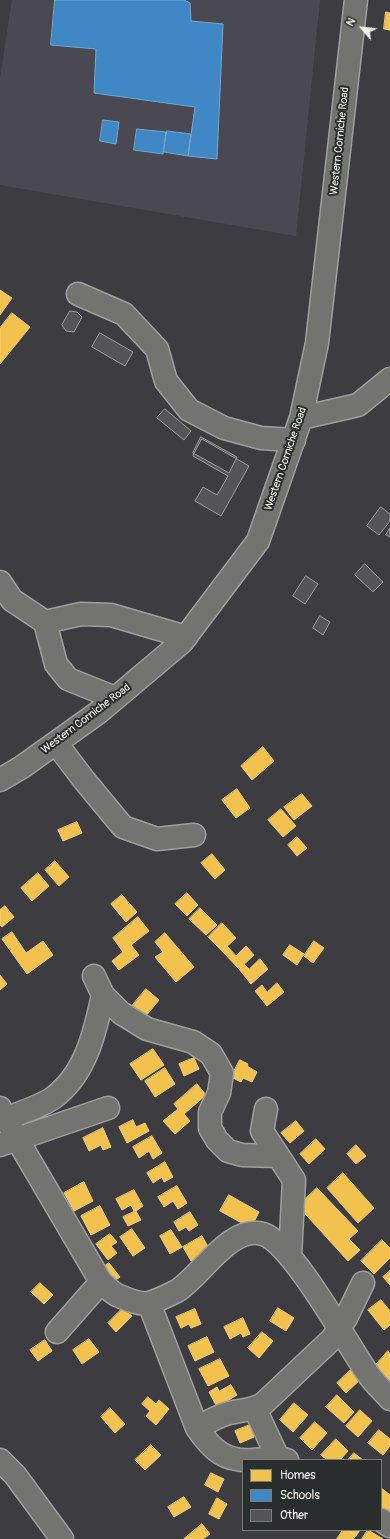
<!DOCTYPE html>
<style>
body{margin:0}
#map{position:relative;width:390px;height:1539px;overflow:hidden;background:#3d3d41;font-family:Pangolin,sans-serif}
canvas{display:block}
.legend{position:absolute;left:242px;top:1459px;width:140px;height:72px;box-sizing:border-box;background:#2a2d2e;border:1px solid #7b7b78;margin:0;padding:5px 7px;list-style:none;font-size:12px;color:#f4f1e8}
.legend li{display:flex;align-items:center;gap:8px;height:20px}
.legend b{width:20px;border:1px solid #7b7b78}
.north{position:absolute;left:342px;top:8px;width:40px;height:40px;-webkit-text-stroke:3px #2a2d2e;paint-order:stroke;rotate:298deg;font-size:11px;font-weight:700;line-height:16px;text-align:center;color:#f4f1e8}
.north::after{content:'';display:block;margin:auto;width:14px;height:18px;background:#f4f1e8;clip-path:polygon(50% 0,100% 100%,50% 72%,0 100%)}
</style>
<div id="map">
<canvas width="390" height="1539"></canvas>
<ul class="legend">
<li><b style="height:11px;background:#f2c14e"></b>Homes</li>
<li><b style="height:11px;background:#3f88c5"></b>Schools</li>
<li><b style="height:11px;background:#555458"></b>Other</li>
</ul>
<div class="north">N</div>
</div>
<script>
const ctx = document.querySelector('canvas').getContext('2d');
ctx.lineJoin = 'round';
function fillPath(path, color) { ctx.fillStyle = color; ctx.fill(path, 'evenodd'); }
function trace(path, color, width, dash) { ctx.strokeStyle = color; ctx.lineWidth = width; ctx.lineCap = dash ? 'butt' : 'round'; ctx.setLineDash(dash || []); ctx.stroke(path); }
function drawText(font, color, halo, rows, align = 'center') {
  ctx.font = font + ' Pangolin,sans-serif'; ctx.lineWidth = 4; ctx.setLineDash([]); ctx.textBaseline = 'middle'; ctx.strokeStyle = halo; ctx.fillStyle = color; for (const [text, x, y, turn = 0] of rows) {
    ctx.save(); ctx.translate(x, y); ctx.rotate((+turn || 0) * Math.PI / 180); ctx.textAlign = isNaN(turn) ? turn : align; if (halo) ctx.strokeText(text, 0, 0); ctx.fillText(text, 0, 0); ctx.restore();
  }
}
fillPath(new Path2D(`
 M 12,0 L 320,0 L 296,236 L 0,185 L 0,78 Z`), '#4a4951');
const homes = new Path2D(`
 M 386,12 L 390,13 L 390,30 L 384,29 Z
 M 0,290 L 12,298 L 0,315 Z
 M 12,313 L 30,327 L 0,364 L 0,328 Z
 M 263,747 L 274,761 L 252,780 L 241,766 Z
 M 237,789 L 250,808 L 236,818 L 222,800 Z
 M 302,794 L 312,806 L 294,820 L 284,807 Z
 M 281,809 L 296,826 L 283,837 L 268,820 Z
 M 77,822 L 82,833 L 63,841 L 58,830 Z
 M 297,837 L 307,848 L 297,856 L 288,845 Z
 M 212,854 L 225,870 L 215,879 L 201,863 Z
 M 55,861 L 69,877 L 59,886 L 45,870 Z
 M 38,873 L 49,886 L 32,901 L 21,888 Z
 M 187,893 L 198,905 L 187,916 L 175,904 Z
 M 122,895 L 137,912 L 126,922 L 111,904 Z
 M 5,906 L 14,917 L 2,927 L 0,925 L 0,910 Z
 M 200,908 L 217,925 L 206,935 L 189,919 Z
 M 138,917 L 149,931 L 131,945 L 139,955 L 119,970 L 112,961 L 123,952 L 113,938 Z
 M 222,923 L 236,938 L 222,951 L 208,937 Z
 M 12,932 L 26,953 L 43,941 L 53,955 L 27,974 L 2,939 Z
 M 165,933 L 194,967 L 176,982 L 155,957 L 163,952 L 155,942 Z
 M 314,941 L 324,948 L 313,963 L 304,956 Z
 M 290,945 L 304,954 L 297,965 L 283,955 Z
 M 227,946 L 236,956 L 246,946 L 254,955 L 239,969 L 222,951 Z
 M 260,959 L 268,969 L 251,984 L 239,969 L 244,964 L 249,969 Z
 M 0,975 L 7,984 L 0,990 Z
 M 277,983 L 284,992 L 267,1006 L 255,991 L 262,985 L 267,992 Z
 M 146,989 L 159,1000 L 145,1017 L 132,1006 Z
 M 153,1049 L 164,1065 L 141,1080 L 130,1064 Z
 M 194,1058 L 199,1069 L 184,1076 L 179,1064 Z
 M 240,1060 L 248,1064 L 247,1066 L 257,1072 L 252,1082 L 243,1078 L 241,1082 L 231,1077 Z
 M 165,1068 L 175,1084 L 155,1097 L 145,1081 Z
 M 197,1084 L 206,1095 L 184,1114 L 190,1121 L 175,1134 L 163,1121 L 178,1109 L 174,1104 Z
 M 133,1120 L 136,1127 L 145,1123 L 149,1131 L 127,1143 L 119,1127 Z
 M 296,1121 L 304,1131 L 290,1143 L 281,1133 Z
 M 103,1128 L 111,1147 L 103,1150 L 101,1145 L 89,1151 L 83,1138 Z
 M 152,1136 L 162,1153 L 153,1159 L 149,1151 L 139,1158 L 133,1147 Z
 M 316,1139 L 325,1149 L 309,1164 L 300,1154 Z
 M 356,1145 L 366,1156 L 356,1164 L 347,1154 Z
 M 165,1162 L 173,1177 L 164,1182 L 162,1177 L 153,1183 L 147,1173 Z
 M 343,1173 L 374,1208 L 358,1223 L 327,1188 Z
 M 84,1182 L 93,1201 L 74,1211 L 64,1193 Z
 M 177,1186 L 187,1203 L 178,1209 L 173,1201 L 164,1207 L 158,1197 Z
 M 317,1188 L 358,1231 L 349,1239 L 360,1250 L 348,1261 L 298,1206 Z
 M 134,1190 L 143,1206 L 136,1211 L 134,1211 L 131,1205 L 122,1210 L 116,1199 Z
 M 229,1195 L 259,1212 L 251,1228 L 220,1211 Z
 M 100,1206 L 110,1225 L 91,1235 L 81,1216 Z
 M 136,1211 L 141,1220 L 128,1226 L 123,1217 Z
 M 190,1212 L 198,1225 L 189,1231 L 186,1227 L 179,1231 L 174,1222 Z
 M 132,1229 L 145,1248 L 133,1256 L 120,1237 Z
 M 171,1230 L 182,1247 L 170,1254 L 160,1236 Z
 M 110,1234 L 117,1242 L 111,1246 L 117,1253 L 108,1260 L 96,1244 Z
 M 202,1236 L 210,1250 L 191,1261 L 183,1247 Z
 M 382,1240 L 390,1248 L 390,1258 L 374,1274 L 361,1261 Z
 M 109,1263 L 120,1277 L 111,1283 L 101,1269 Z
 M 390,1271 L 390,1285 L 383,1277 Z
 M 40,1283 L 53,1295 L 44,1304 L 31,1292 Z
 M 381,1300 L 390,1311 L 390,1325 L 384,1330 L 368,1310 Z
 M 123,1308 L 132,1316 L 116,1332 L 108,1323 Z
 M 278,1308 L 294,1318 L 286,1331 L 270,1321 Z
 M 195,1309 L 201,1324 L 191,1328 L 189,1324 L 181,1328 L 176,1317 Z
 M 243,1318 L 250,1334 L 243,1337 L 241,1333 L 230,1339 L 224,1327 Z
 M 262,1332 L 273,1341 L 259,1358 L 248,1348 Z
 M 207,1337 L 214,1352 L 195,1361 L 188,1346 Z
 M 89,1339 L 99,1352 L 82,1364 L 73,1350 Z
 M 45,1340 L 52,1351 L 38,1361 L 30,1350 Z
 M 388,1351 L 390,1354 L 390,1379 L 389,1381 L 374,1367 Z
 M 220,1359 L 229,1376 L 208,1386 L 199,1369 Z
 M 354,1367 L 363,1377 L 346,1393 L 337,1383 Z
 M 231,1385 L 237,1395 L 217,1407 L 209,1392 L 217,1387 L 219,1391 Z
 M 337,1395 L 354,1412 L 344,1423 L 326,1407 Z
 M 148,1397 L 156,1404 L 159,1400 L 169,1409 L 156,1425 L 146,1416 L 150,1411 L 142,1404 Z
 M 294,1403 L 308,1415 L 293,1432 L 280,1420 Z
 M 110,1408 L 125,1424 L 115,1433 L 101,1417 Z
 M 360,1410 L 372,1421 L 358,1437 L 346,1426 Z
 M 315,1422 L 327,1433 L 312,1450 L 300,1438 Z
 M 250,1425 L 254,1437 L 240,1443 L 235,1431 Z
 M 379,1430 L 390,1439 L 390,1446 L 383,1455 L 368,1443 Z
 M 336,1439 L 348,1451 L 340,1460 L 327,1460 L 321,1455 Z
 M 151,1445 L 161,1455 L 145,1470 L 135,1460 Z
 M 354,1453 L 363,1460 L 348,1460 Z
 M 211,1473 L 224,1479 L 218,1492 L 205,1485 Z
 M 381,1488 L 390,1495 L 390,1514 L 381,1507 Z
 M 184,1497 L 191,1507 L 174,1517 L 168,1507 Z
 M 217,1498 L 227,1504 L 219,1519 L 209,1514 Z
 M 202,1524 L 210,1534 L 203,1539 L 184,1539 Z
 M 343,1530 L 348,1530 L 356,1536 L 353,1539 L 337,1539 Z
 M 348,1530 L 360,1530 L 356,1536 Z
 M 368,1530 L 383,1539 L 362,1539 Z`);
fillPath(homes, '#f2c14e');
trace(homes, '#f3cf7c', 1);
const schools = new Path2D(`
 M 55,0 L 184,0 L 190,3 L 191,21 L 223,24 L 217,159 L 188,156 L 195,107 L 94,93 L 96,49 L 51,45 Z
 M 103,120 L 119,122 L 116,144 L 100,141 Z
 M 137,129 L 166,132 L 163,154 L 134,150 Z
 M 167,131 L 191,134 L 188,156 L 164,152 Z`);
fillPath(schools, '#3f88c5');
trace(schools, '#75a8d0', 1);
const building = new Path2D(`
 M 70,311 L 77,312 L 82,317 L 74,332 L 66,331 L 62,325 Z
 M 100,333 L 133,352 L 125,366 L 92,347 Z
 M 165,409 L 191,431 L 184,440 L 157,418 Z
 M 201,437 L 237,457 L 229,473 L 193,453 Z
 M 202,439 L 249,466 L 221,516 L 195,501 L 203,487 L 217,495 L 228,476 L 193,456 Z
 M 381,507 L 390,514 L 390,521 L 379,535 L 367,526 Z
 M 390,528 L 390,537 L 386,535 Z
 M 365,564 L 383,582 L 373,592 L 355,575 Z
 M 306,576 L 318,584 L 305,604 L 293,596 Z
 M 320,616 L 330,622 L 323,635 L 313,628 Z`);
fillPath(building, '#555458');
trace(building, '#9f9f9f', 1);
const minor = new Path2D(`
 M 78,294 L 124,314 L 157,349 L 166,381 L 189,410 L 224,428 L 261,438 L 294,440
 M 301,418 L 358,405 L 390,379
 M 0,582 L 12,600 L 45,622 L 56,664 L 68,679 L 115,698
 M 45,622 L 81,614 L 111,615 L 186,637
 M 56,743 L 84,780 L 123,827 L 157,839 L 194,835
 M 0,780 L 22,767 L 99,712 L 182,642 L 258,541 L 301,418 L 317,343 L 356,0
 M 94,976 L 103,995 L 121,1013 L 147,1029 L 193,1042 L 211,1054 L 222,1073 L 219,1093 L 210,1112 L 210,1128 L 217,1140 L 228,1151 L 242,1155 L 278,1156
 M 0,1108 L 17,1139 L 101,1282 C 106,1286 111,1292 117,1295 C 126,1299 139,1305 149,1303 C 156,1301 171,1294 177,1291 C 201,1276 231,1224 263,1234 C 292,1243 347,1343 366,1371 C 372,1381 382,1390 390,1399
 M 266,1109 L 262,1131 L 294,1180 L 290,1256
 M 6,1119 C 19,1113 42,1106 53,1098 C 86,1074 95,1032 103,995
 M 0,1145 L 108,1108
 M 149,1303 L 197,1428 C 212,1450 225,1462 253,1460 C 265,1459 276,1457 287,1460
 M 57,1332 L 101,1282
 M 255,1409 L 278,1458
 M 197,1428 C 206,1423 216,1417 226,1414 C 239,1410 251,1411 263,1404 L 332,1339 L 346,1318 L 363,1283
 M 0,1460 L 15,1475 L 62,1539
 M 381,1520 L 390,1526`);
trace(minor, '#9f9f9f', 25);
trace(minor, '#737370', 22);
drawText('11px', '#f4f1e8', '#2a2d2e', [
 ["Western Corniche Road",340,141,-84],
 ["Western Corniche Road",286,459,-71],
 ["Western Corniche Road",86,719,-37]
]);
</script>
